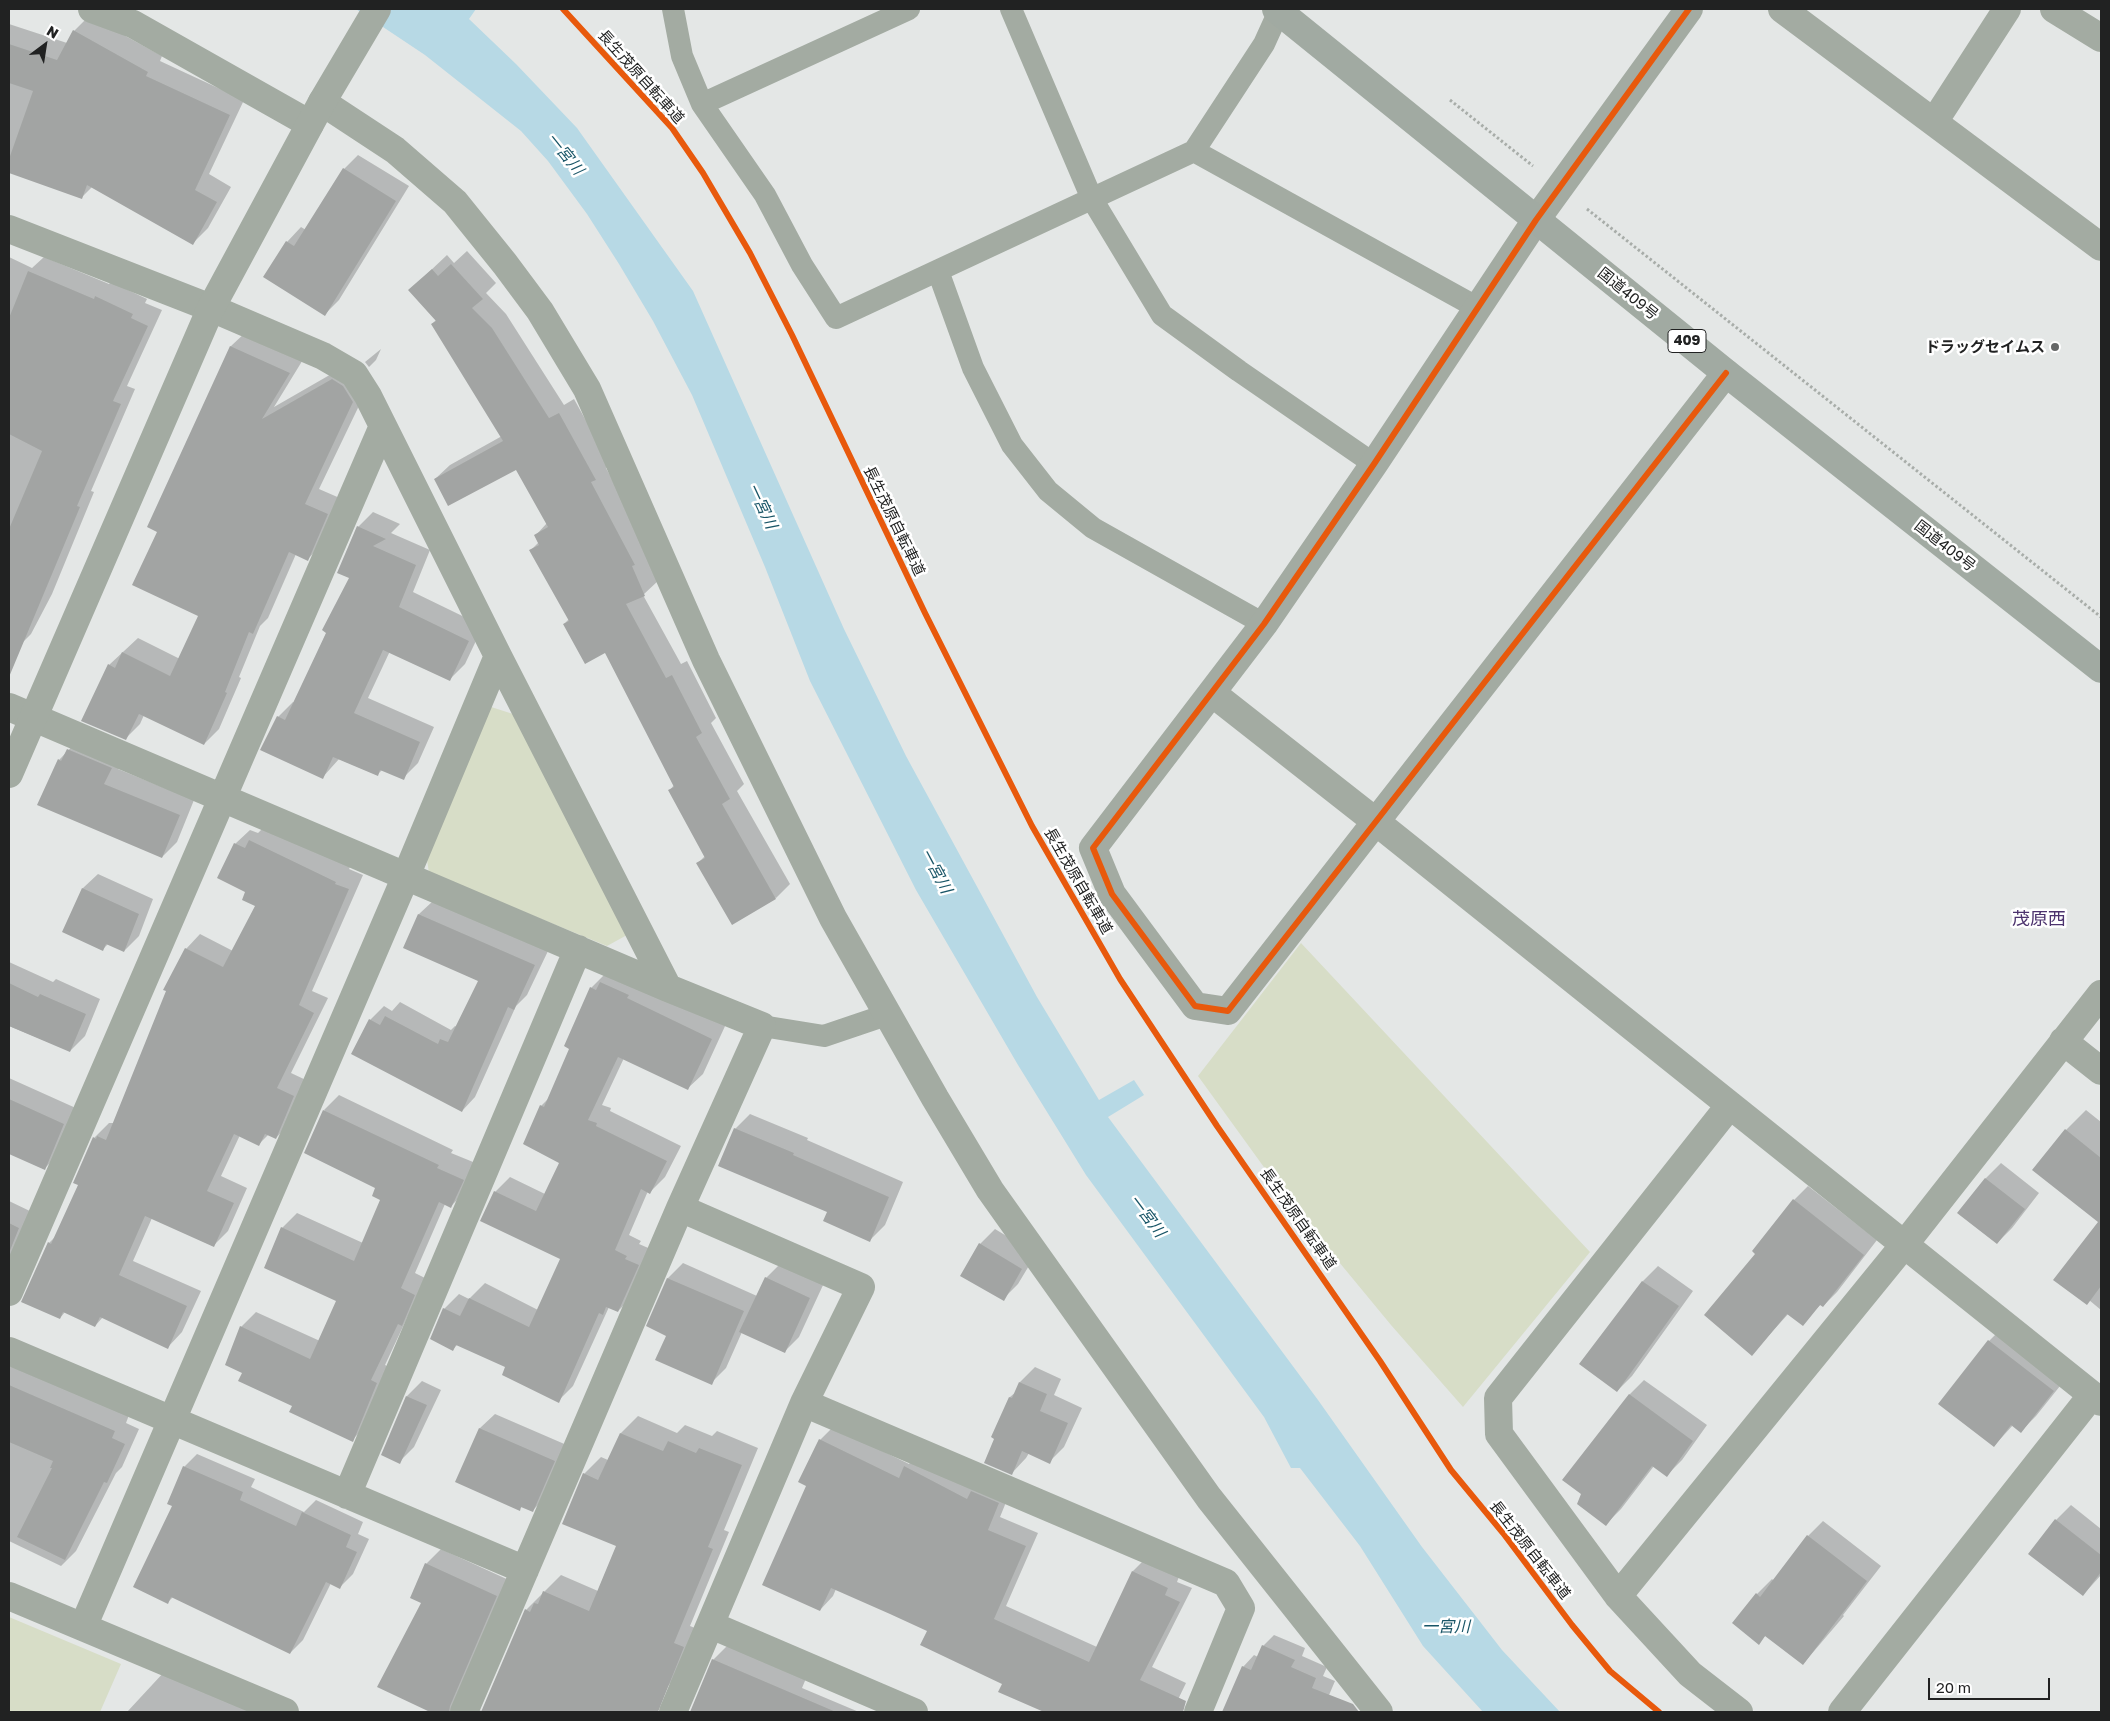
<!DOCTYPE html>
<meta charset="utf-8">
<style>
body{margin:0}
#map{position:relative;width:2110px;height:1721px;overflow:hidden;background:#e4e7e6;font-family:"Golos Text",sans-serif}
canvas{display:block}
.frame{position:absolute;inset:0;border:10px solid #212222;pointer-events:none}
.north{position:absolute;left:20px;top:20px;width:50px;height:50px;-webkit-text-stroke:4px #fff;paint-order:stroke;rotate:31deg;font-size:14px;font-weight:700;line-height:20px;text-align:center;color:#212222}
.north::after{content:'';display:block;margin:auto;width:18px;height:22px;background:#212222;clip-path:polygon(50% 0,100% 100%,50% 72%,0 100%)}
.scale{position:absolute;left:1928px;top:1678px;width:122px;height:22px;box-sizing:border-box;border:2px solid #212222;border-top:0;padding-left:6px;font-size:15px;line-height:18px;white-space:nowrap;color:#212222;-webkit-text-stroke:4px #fff;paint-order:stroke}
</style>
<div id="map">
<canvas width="2110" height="1721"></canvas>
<div class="frame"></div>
<div class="north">N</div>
<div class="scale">20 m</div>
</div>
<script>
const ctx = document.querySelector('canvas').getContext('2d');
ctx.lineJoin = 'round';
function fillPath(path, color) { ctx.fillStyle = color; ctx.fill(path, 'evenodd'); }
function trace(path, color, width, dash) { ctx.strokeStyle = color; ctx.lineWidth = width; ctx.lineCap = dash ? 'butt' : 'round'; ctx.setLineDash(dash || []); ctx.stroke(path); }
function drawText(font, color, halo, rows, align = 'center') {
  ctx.font = font + ' "Golos Text","Noto Sans JP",sans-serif'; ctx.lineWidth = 5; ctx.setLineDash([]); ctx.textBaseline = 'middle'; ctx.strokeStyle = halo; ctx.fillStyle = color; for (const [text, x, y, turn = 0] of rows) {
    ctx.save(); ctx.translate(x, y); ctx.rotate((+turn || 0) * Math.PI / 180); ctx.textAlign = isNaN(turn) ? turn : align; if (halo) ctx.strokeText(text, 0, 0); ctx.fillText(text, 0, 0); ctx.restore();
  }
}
fillPath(new Path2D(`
 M 488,706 L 513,714 L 627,935 L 607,946 L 429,873 L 426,853 Z
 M 1301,943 L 1590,1252 L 1463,1407 L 1391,1325 L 1287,1199 L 1198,1076 Z
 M 9,1617 L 121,1664 L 100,1712 L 9,1712 Z`), '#d7ddc7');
fillPath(new Path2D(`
 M 356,9 L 476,9 L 469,19 L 516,64 L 577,128 L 693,291 L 844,629 L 906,756 L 1037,997 L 1099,1100 L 1134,1080 L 1144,1095 L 1108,1117 L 1318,1400 L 1422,1547 L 1502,1650 L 1560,1712 L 1483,1712 L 1423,1646 L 1360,1546 L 1300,1468 L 1291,1468 L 1264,1417 L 1086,1175 L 1018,1065 L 916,890 L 810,681 L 765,567 L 692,395 L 653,321 L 619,264 L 587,214 L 548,161 L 521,131 L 425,55 Z`), '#b7d9e5');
fillPath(new Path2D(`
 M 89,16 L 162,56 L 160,61 L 244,100 L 209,174 L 231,187 L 208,228 L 193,243 L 92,187 L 81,198 L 9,172 L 9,24 L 67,43 L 74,31 Z
 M 358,155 L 409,186 L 339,300 L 325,314 L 287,242 L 301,227 L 306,230 L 344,169 Z
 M 467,251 L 496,283 L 486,293 L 506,314 L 564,405 L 574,399 L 610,464 L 606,468 L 649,549 L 659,580 L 643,595 L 681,664 L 687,661 L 716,718 L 711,723 L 744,784 L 737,791 L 790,884 L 776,898 L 698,863 L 706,855 L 670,790 L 674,785 L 606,651 L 564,624 L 569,619 L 531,550 L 539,542 L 536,535 L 547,523 L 516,469 L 435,479 L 450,465 L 502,436 L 432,324 L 436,320 L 410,290 L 447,255 L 454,263 Z
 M 9,257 L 32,268 L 44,257 L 109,284 L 111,282 L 147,299 L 145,303 L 162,310 L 127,386 L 135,389 L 91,491 L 94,492 L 52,594 L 31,634 L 16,649 L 9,645 Z
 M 246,332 L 304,358 L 274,407 L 347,365 L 368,387 L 319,489 L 342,499 L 322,544 L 308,559 L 296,554 L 268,618 L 260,626 L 239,677 L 241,678 L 219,729 L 204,744 L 144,715 L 140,724 L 126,738 L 109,665 L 138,638 L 180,659 L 200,615 L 158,532 L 149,527 L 231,346 Z
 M 381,349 L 376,360 L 369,367 L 365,362 Z
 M 373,512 L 400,524 L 391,533 L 430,550 L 413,592 L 483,626 L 465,664 L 450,679 L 390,651 L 368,698 L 434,727 L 418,763 L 403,778 L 383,769 L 377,775 L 339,759 L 322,778 L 278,717 L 293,702 L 295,703 L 351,578 L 358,527 Z
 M 83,735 L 126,753 L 118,769 L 194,800 L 177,842 L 162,857 L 59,760 Z
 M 265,826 L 350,867 L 349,869 L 363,875 L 312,991 L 328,998 L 291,1073 L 308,1081 L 290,1123 L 276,1138 L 269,1134 L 259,1144 L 240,1135 L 221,1176 L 247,1188 L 228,1231 L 213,1246 L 152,1218 L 133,1261 L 201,1291 L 182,1332 L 168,1347 L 103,1317 L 95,1326 L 65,1312 L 60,1318 L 49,1243 L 57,1235 L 79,1184 L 94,1138 L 109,1123 L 115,1123 L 186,949 L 200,934 L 233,951 L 256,905 L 247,891 L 235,844 L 250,830 L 258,833 Z
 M 98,874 L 153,899 L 139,936 L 124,951 L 108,944 L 102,950 L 64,931 L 83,888 Z
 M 433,901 L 548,951 L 527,995 L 516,1006 L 475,1097 L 462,1111 L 370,1020 L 384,1006 L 392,1011 L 400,1002 L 451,1030 L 455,1026 L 457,1027 L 479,981 L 405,947 L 419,914 Z
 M 9,962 L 53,982 L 56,979 L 100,999 L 85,1036 L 70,1051 L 9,1026 Z
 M 606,973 L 726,1024 L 703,1074 L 688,1088 L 624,1058 L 602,1105 L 611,1108 L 610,1111 L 681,1146 L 665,1177 L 650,1192 L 648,1191 L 629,1235 L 641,1241 L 639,1244 L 653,1250 L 633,1296 L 618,1311 L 609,1307 L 573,1386 L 558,1401 L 507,1367 L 458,1344 L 453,1349 L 444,1309 L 459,1294 L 469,1299 L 485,1283 L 538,1310 L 562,1258 L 495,1192 L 510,1177 L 545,1194 L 561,1162 L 541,1106 L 549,1098 L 571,1048 L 565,1046 L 591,988 Z
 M 9,1078 L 78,1109 L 59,1154 L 44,1169 L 9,1153 Z
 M 339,1095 L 453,1150 L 451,1153 L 478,1164 L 466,1191 L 451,1206 L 445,1204 L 415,1273 L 429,1280 L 407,1318 L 385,1365 L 391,1368 L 367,1425 L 352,1440 L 294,1405 L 244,1372 L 241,1327 L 256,1312 L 320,1341 L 337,1301 L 282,1228 L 297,1213 L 363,1243 L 382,1199 L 377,1187 L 324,1110 Z
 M 2086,1110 L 2101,1122 L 2101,1310 L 2089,1300 L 2100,1222 L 2033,1170 L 2066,1130 Z
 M 750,1114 L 808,1138 L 807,1140 L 903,1182 L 885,1225 L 870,1240 L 735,1129 Z
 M 2001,1163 L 2039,1193 L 2012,1228 L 1997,1243 L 1959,1213 L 1986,1178 Z
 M 1808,1186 L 1877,1240 L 1837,1292 L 1823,1306 L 1821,1304 L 1802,1324 L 1789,1313 L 1752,1354 L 1757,1253 L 1754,1251 L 1794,1200 Z
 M 9,1201 L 34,1213 L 9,1267 Z
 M 995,1229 L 1036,1254 L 1018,1284 L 1003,1299 L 980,1244 Z
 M 683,1263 L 757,1296 L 766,1278 L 781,1263 L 824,1283 L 799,1337 L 784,1352 L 742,1332 L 726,1368 L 711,1383 L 668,1335 L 648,1326 L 668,1278 Z
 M 1658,1266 L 1693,1291 L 1632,1376 L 1617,1391 L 1615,1321 L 1643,1281 Z
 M 2004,1326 L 2068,1376 L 2036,1416 L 2021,1431 L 2013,1425 L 1994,1446 L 1940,1404 L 1989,1341 Z
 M 13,1366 L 129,1415 L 126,1423 L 139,1429 L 122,1467 L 116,1473 L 76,1551 L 61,1566 L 9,1541 L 9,1367 Z
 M 1035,1367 L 1061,1379 L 1054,1395 L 1082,1408 L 1064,1447 L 1049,1462 L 1029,1453 L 1026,1458 L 1012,1473 L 1010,1397 L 1017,1391 L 1020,1382 Z
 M 1644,1380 L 1707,1425 L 1682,1460 L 1667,1475 L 1654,1466 L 1621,1509 L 1606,1524 L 1629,1395 Z
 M 422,1381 L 441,1390 L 414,1447 L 399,1462 L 407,1396 Z
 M 495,1414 L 569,1446 L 548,1495 L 533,1510 L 523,1506 L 519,1509 L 457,1481 L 480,1428 Z
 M 638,1416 L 677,1433 L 685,1425 L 712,1436 L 717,1431 L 758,1448 L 724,1530 L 729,1532 L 690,1626 L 700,1630 L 682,1672 L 665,1689 L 654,1684 L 640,1712 L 476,1712 L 478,1710 L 483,1711 L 526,1610 L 561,1575 L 598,1591 L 617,1545 L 584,1474 L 601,1457 L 608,1460 L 621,1433 Z
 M 833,1427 L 909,1464 L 918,1454 L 1011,1490 L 1000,1517 L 1038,1533 L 1006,1606 L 1097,1647 L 1133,1571 L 1146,1558 L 1180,1574 L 1177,1582 L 1192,1588 L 1152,1667 L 1186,1683 L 1172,1712 L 1047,1712 L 1000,1691 L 1004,1683 L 929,1630 L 836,1589 L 833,1596 L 820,1610 L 808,1485 L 820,1440 Z
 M 197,1454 L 255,1479 L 251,1487 L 304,1512 L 316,1500 L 363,1522 L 358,1534 L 369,1539 L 353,1574 L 340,1587 L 331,1583 L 303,1640 L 290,1653 L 174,1596 L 167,1603 L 174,1505 L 184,1467 Z
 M 2071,1505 L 2101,1529 L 2101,1575 L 2083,1595 L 2056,1520 Z
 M 1823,1521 L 1881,1566 L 1843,1615 L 1844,1616 L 1803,1664 L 1766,1635 L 1759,1643 L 1757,1594 L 1772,1579 L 1774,1581 L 1808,1536 Z
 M 441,1549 L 511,1581 L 467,1712 L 433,1712 L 378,1686 L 423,1603 L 426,1564 Z
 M 1274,1635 L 1305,1648 L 1302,1656 L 1327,1667 L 1323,1676 L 1335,1681 L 1324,1707 L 1336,1712 L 1235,1712 L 1225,1708 L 1243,1667 L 1254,1655 L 1258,1657 L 1263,1646 Z
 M 730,1643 L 807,1676 L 802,1688 L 859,1712 L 702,1712 L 713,1660 Z
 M 165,1671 L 252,1712 L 127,1712 Z`), '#0003');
fillPath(new Path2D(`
 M 73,30 L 148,72 L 146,76 L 230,115 L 195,190 L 217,202 L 193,245 L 87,185 L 82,199 L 9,173 L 9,159 L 33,91 L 9,83 L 9,44 L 57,60 Z
 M 343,168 L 396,201 L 325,316 L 263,277 L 286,241 L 294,246 Z
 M 451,264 L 483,299 L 472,308 L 492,328 L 549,418 L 559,413 L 596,480 L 591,482 L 635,565 L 632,566 L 645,596 L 626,604 L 666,678 L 672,675 L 702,733 L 696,737 L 730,799 L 722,804 L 776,899 L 732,925 L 696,863 L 705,858 L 668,790 L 674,787 L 605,653 L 585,664 L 563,624 L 569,621 L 529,550 L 539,545 L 534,535 L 548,527 L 516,470 L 448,506 L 434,479 L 503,441 L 431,324 L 436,321 L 408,290 L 432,269 L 438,276 Z
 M 28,271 L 94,299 L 95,296 L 133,314 L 131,318 L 148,326 L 113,401 L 121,404 L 77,506 L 80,507 L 9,677 L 9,529 L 42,451 L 9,434 L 9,318 Z
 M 230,346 L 290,373 L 262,419 L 332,379 L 343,386 L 353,402 L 305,504 L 328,514 L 308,561 L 289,552 L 253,634 L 249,632 L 225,692 L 227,693 L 204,745 L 139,714 L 126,740 L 81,721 L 108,664 L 115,668 L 122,652 L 170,676 L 198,616 L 132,585 L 157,532 L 147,527 Z
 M 357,526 L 386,539 L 373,546 L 416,565 L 399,607 L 469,641 L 450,681 L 383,650 L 354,713 L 420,742 L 404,780 L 380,770 L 378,776 L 333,757 L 323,779 L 260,750 L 277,716 L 285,720 L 326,633 L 322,630 L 349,578 L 337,573 Z
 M 67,749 L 112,768 L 104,784 L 180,815 L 162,858 L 37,805 L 58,759 L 61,761 Z
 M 249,840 L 336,882 L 335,884 L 349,889 L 299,1005 L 314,1013 L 277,1088 L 294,1096 L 276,1139 L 265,1134 L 259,1146 L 234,1134 L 207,1191 L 234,1203 L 214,1247 L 145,1216 L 119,1275 L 187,1306 L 168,1349 L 100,1317 L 95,1327 L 63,1312 L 60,1319 L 21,1302 L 48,1242 L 51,1244 L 78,1185 L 73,1183 L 93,1137 L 96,1139 L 97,1136 L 106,1140 L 166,991 L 163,990 L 185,948 L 223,967 L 255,906 L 242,900 L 245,892 L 217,878 L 234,843 L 245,848 Z
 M 82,888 L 139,914 L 124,952 L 106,944 L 103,951 L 62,932 Z
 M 418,914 L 535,965 L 514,1010 L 508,1007 L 462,1112 L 351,1054 L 369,1019 L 380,1025 L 385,1016 L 438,1044 L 440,1039 L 448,1042 L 478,981 L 403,948 Z
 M 600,982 L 629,995 L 627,998 L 712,1039 L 688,1090 L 618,1057 L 588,1120 L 597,1123 L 596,1126 L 667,1161 L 650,1194 L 641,1189 L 615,1250 L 627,1256 L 625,1259 L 639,1265 L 618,1312 L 606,1307 L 603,1315 L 599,1313 L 559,1403 L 502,1375 L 505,1367 L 456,1345 L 453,1351 L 430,1339 L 443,1308 L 460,1316 L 469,1298 L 529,1327 L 560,1259 L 480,1221 L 494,1191 L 536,1211 L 559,1163 L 523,1144 L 540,1105 L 544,1107 L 569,1049 L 564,1046 L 590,987 L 596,990 Z
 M 9,983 L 38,997 L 40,994 L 86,1014 L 70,1052 L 9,1026 Z
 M 9,1099 L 64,1124 L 45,1170 L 9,1154 Z
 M 323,1110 L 439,1165 L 437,1168 L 464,1180 L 451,1208 L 439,1202 L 401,1288 L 415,1295 L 402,1326 L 398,1324 L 371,1380 L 377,1383 L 353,1442 L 289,1412 L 292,1406 L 238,1381 L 242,1373 L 225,1365 L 240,1326 L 310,1359 L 336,1301 L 264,1268 L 281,1227 L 354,1261 L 380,1200 L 372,1196 L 375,1188 L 304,1153 Z
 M 734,1128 L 794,1153 L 793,1155 L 889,1197 L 870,1242 L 823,1221 L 827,1212 L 718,1166 Z
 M 2065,1129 L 2101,1158 L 2101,1286 L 2087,1305 L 2053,1280 L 2098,1222 L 2032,1170 Z
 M 1985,1178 L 2025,1209 L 1997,1244 L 1957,1213 Z
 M 1793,1199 L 1864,1255 L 1823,1307 L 1820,1305 L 1803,1326 L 1787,1314 L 1752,1356 L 1704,1315 L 1755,1254 L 1752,1251 Z
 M 9,1223 L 19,1228 L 9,1253 Z
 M 979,1243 L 1022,1269 L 1004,1301 L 960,1276 Z
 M 765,1277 L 810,1298 L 785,1353 L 739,1332 Z
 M 667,1278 L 744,1311 L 712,1385 L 655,1360 L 666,1336 L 646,1326 Z
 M 1642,1281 L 1679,1306 L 1617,1392 L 1579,1364 Z
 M 1988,1340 L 2054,1391 L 2021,1433 L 2011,1425 L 1994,1447 L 1938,1404 Z
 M 1019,1382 L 1047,1394 L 1040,1411 L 1068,1423 L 1050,1464 L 1022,1451 L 1012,1475 L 984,1463 L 994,1439 L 991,1437 L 1009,1397 L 1012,1398 Z
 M 9,1385 L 115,1431 L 112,1438 L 125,1444 L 107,1483 L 104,1482 L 65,1560 L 17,1537 L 52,1468 L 50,1468 L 53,1461 L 9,1442 Z
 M 1629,1394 L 1693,1441 L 1667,1477 L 1652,1466 L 1606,1526 L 1577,1504 L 1581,1494 L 1562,1480 Z
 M 406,1396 L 427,1405 L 400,1464 L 381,1455 Z
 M 479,1428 L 555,1461 L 533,1512 L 521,1507 L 520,1511 L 455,1482 Z
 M 620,1433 L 663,1451 L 668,1441 L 696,1453 L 699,1448 L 742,1465 L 708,1547 L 713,1549 L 674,1643 L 684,1647 L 658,1712 L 481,1712 L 525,1609 L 530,1612 L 534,1603 L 538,1604 L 543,1591 L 589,1611 L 616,1546 L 562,1524 L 583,1473 L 598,1480 Z
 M 819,1439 L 899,1478 L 904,1466 L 967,1499 L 971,1491 L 999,1503 L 988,1530 L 1026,1546 L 994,1619 L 1089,1662 L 1132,1571 L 1168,1588 L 1165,1595 L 1180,1602 L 1140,1680 L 1186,1701 L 1183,1712 L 1044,1712 L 998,1692 L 1002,1684 L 920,1645 L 927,1631 L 890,1614 L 831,1588 L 820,1611 L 762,1585 L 806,1486 L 798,1482 Z
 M 183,1466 L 243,1492 L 240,1500 L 296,1526 L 302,1512 L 351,1535 L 346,1547 L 357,1552 L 340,1589 L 326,1582 L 290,1654 L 171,1597 L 168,1604 L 133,1587 L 172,1506 L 167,1504 Z
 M 2055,1519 L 2101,1555 L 2101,1572 L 2083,1596 L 2028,1554 Z
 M 1807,1535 L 1867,1581 L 1803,1665 L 1765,1636 L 1759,1645 L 1732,1623 L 1756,1593 L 1760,1597 Z
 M 425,1563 L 497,1596 L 450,1706 L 449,1712 L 430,1712 L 377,1687 L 421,1603 L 410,1598 Z
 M 1262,1645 L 1295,1660 L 1291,1667 L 1316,1678 L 1312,1688 L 1353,1704 L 1359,1712 L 1222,1712 L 1242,1666 L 1251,1670 Z
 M 712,1659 L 836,1712 L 690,1712 Z`), '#a2a4a3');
trace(new Path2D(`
 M 1450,100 L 1533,166
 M 1587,209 L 2101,617`), '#a8ada9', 3, [2.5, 2.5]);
trace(new Path2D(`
 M 673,9 L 682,56 L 702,104 L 765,195 L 802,265 L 836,318 L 1194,151 L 1264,44 L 1279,11
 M 1011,9 L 1092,199 L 1162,315 L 1239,371 L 1374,464
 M 702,104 L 909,9
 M 1194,151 L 1478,308
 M 938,271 L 973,368 L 1012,445 L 1048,491 L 1093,528 L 1264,624
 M 762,1026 L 824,1036 L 886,1015`), '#a3aba2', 22);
trace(new Path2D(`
 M 92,9 L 133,24 L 310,124
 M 1689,9 L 1536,220 L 1374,464 L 1264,624 L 1093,848 L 1112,894 L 1195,1006 L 1228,1011 L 1726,373
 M 1782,9 L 2101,247
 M 2054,9 L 2101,38
 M 322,102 L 395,150 L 455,202 L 505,264 L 540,311 L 587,389 L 706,660 L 833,918 L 935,1098 L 990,1190 L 1209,1498 L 1379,1712
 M 1934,122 L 2007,9
 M 9,229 L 211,308 L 323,356 L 354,374 L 368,396 L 498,656 L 668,988
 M 1212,693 L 1375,821 L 2101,1402
 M 9,707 L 668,988 L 762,1026 L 680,1208 L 464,1712
 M 2063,1041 L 2101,1071
 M 1730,1105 L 1498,1398 L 1499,1434 L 1618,1596 L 1690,1674 L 1739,1712
 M 9,1292 L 383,426
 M 9,1351 L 525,1570
 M 804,1403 L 1226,1583 L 1241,1608 L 1198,1712
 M 347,1495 L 578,949
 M 9,1596 L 285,1712
 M 1618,1596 L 1904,1245 L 2101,994
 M 711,1625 L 914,1712
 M 83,1627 L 406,876 L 498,656
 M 673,1712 L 804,1403 L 861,1287 L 680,1208
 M 1842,1712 L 2092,1395`), '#a3aba2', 28);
trace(new Path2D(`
 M 9,774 L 211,308 L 322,102 L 377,9`), '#a3aba2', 28);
trace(new Path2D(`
 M 1276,9 L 1726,373 L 2101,669`), '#a1aaa2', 28);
trace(new Path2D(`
 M 563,9 L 672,128 L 703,173 L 750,253 L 792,335 L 925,613 L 1032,826 L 1120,979 L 1217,1126 L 1380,1361 L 1451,1470 L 1503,1533 L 1572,1625 L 1610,1671 L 1659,1712
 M 1689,9 L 1536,220 L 1374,464 L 1264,624 L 1093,848 L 1112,894 L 1195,1006 L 1228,1011 L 1726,373`), '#e8590c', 6);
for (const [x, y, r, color] of [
 [2055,347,5,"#656767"]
]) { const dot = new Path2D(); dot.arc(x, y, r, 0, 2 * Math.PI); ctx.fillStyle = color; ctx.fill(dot); trace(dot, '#fff', 2); }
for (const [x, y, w] of [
 [1687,341,38]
]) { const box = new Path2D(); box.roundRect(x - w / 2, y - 11.5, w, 23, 4); ctx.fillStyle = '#fff'; ctx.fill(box); trace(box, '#212222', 1); }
drawText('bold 14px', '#212222', null, [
 ["409",1687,341]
]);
drawText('15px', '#212222', '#fff', [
 ["長生茂原自転車道",641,77,48],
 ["国道409号",1628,294,39],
 ["長生茂原自転車道",894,521,64],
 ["国道409号",1945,546,38],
 ["長生茂原自転車道",1078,881,60],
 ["長生茂原自転車道",1298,1219,55],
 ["長生茂原自転車道",1530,1550,52]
]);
drawText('bold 15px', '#212222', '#fff', [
 ["ドラッグセイムス",2045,347]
], 'right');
drawText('italic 16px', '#185567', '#fff', [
 ["一宮川",565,154,51],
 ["一宮川",762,506,65],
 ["一宮川",936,871,62],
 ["一宮川",1147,1216,53],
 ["一宮川",1446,1627]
]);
drawText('18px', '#4c336e', '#fff', [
 ["茂原西",2039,919]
]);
</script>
